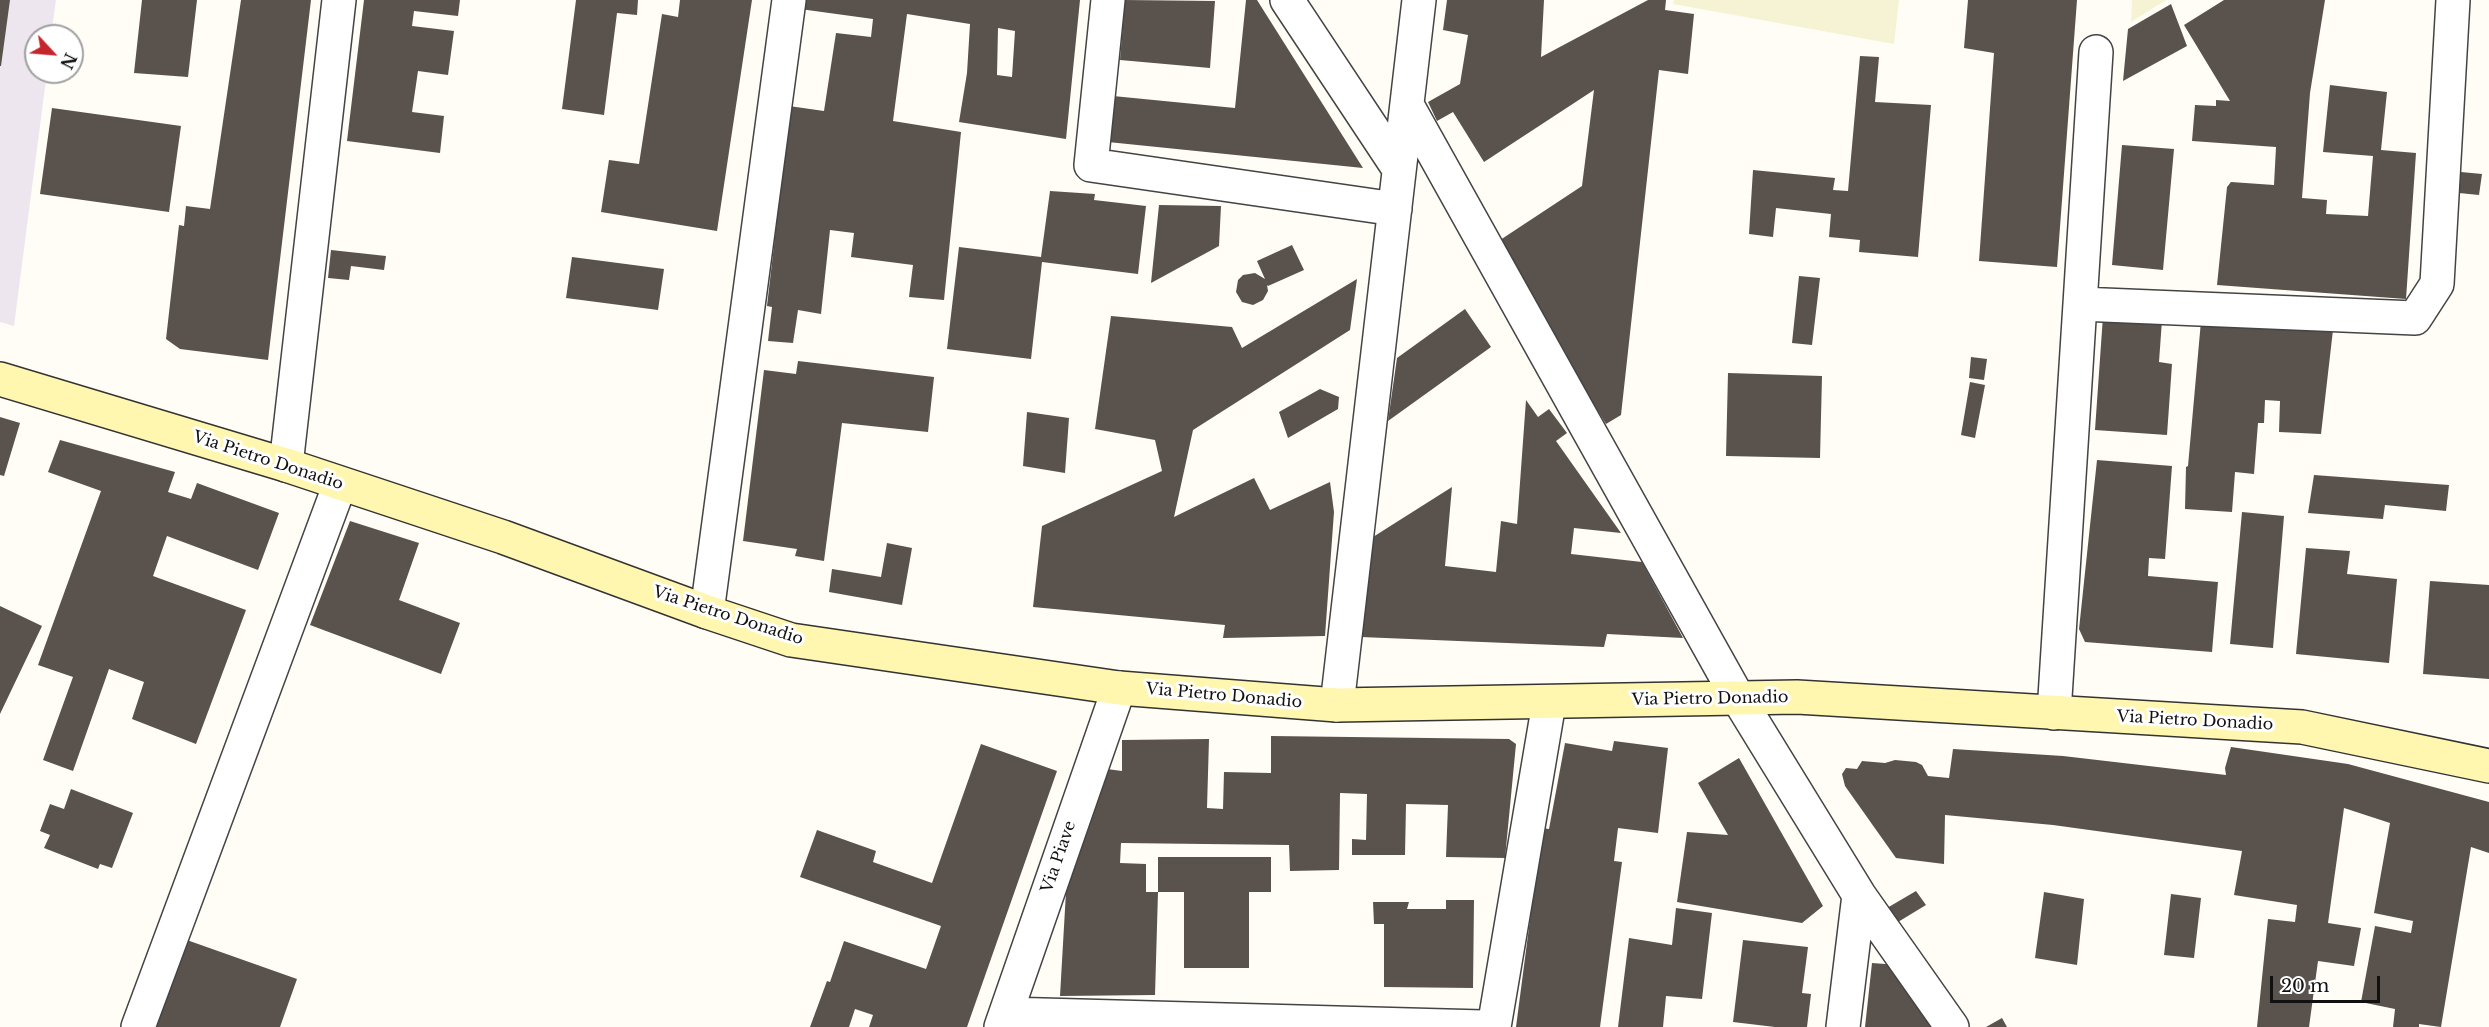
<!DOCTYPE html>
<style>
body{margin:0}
#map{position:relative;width:2489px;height:1027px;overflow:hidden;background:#fffdf5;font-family:"Libre Baskerville",serif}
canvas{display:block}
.north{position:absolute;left:24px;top:24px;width:60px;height:60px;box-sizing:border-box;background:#fff;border:2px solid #a0a0a0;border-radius:50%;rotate:116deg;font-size:16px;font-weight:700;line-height:24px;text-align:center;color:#111}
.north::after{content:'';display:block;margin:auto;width:21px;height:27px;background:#c4262e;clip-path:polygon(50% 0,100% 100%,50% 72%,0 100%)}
.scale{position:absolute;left:2270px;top:976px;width:110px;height:27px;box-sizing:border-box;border:3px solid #111;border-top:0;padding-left:8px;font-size:18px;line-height:21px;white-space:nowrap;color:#111;-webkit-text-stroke:4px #fff;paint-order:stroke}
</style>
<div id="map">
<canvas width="2489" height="1027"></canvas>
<div class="north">N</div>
<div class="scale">20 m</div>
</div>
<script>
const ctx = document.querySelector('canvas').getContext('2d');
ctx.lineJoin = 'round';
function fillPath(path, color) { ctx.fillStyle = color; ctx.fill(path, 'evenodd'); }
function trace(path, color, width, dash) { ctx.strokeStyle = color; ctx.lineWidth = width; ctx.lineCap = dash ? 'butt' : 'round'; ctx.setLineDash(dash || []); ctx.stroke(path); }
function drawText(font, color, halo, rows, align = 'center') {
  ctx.font = font + ' "Libre Baskerville",serif'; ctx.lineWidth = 6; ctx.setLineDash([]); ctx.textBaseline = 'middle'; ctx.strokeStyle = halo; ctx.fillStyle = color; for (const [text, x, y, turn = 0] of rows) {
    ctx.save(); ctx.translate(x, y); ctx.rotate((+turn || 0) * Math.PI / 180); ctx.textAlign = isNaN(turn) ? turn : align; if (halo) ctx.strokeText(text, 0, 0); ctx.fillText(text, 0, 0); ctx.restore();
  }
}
fillPath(new Path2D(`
 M 0,0 L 56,0 L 51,36 L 36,36 L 36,72 L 47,72 L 14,326 L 0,322 Z`), '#eee6ef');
fillPath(new Path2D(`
 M 1674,0 L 1899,0 L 1894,44 L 1673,4 Z
 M 2132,0 L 2166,0 L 2131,22 Z`), '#f6f3d4');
fillPath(new Path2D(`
 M 0,0 L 10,0 L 1,66 L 0,66 Z
 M 142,0 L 197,0 L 188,77 L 134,73 Z
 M 241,0 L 311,0 L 268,360 L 180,349 L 166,339 L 179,225 L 184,226 L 186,206 L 210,209 Z
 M 364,0 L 460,0 L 458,16 L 414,11 L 412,26 L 454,31 L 448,75 L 418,71 L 412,112 L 444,116 L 440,153 L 347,141 Z
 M 576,0 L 638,0 L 637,15 L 617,13 L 604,115 L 562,109 Z
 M 680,0 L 752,0 L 717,231 L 601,212 L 609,160 L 639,164 L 662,14 L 678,17 Z
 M 801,0 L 1080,0 L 1066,139 L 959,122 L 967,73 L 970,24 L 907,14 L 893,121 L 961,132 L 944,300 L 909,297 L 913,265 L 851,257 L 854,233 L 830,230 L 821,314 L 798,310 L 793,343 L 768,341 L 772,307 L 767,306 L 778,211 L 773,210 L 789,106 L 824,111 L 836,33 L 871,37 L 873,19 L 800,9 ZM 998,28 L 1015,31 L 1012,77 L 997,75 Z
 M 1125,0 L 1215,1 L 1210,68 L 1120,60 Z
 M 1246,0 L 1257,0 L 1363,168 L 1108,142 L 1113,96 L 1235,108 Z
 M 1447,0 L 1544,0 L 1541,57 L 1648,0 L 1666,0 L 1665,10 L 1694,14 L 1688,74 L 1659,70 L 1621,415 L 1606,424 L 1513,277 L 1485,250 L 1582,186 L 1594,90 L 1484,162 L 1453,112 L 1437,121 L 1428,102 L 1460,84 L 1468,35 L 1443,30 Z
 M 1968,0 L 2077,0 L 2057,267 L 1979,261 L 1994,53 L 1964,48 Z
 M 2224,0 L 2325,0 L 2310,93 L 2302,198 L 2327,200 L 2326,214 L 2368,216 L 2373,156 L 2323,152 L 2330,85 L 2387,92 L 2381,150 L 2416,153 L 2406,299 L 2217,285 L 2227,187 L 2231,182 L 2274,185 L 2276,147 L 2192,141 L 2195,105 L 2216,106 L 2216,100 L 2230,101 L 2184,25 Z
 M 2171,4 L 2187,46 L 2123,81 L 2128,29 Z
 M 1860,56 L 1879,57 L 1875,102 L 1931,105 L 1918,257 L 1859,252 L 1860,240 L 1829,237 L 1831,214 L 1776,208 L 1773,237 L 1749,234 L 1753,170 L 1835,178 L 1833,190 L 1848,191 Z
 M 52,108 L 181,126 L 169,212 L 40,194 Z
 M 2122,145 L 2174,149 L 2163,270 L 2112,265 Z
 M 2461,172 L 2482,174 L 2479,195 L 2459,193 Z
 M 1050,191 L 1095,194 L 1094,200 L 1146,206 L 1138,274 L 1042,262 L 1031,359 L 947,349 L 959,247 L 1041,257 Z
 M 1159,205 L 1221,206 L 1219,246 L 1151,283 Z
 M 1292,245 L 1304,270 L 1268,286 L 1267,285 L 1268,291 L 1263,300 L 1253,305 L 1242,302 L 1236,292 L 1238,280 L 1243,275 L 1255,273 L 1265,279 L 1257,261 Z
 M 331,250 L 386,256 L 384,270 L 351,266 L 349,280 L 328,278 Z
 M 572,257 L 664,269 L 658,310 L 566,298 Z
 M 1799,276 L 1820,278 L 1812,345 L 1792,343 Z
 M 1357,279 L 1350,330 L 1193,430 L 1174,517 L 1254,478 L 1270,510 L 1330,482 L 1334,512 L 1325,636 L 1223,638 L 1225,625 L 1033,607 L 1042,526 L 1162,471 L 1155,440 L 1095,429 L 1111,316 L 1232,327 L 1242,348 Z
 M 1465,309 L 1491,347 L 1388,421 L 1397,358 Z
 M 2103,316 L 2162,320 L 2159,362 L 2172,364 L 2167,435 L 2095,430 Z
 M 2201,321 L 2333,330 L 2321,434 L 2279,432 L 2280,401 L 2265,400 L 2264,423 L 2258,423 L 2254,474 L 2235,472 L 2232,512 L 2185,509 L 2186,467 L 2188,466 Z
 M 1971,357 L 1987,359 L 1984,380 L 1969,378 Z
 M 798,361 L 934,377 L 928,432 L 842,423 L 824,561 L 795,556 L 797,549 L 743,541 L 764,370 L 796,374 Z
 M 1728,373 L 1822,376 L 1820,458 L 1726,456 Z
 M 1970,382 L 1985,385 L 1975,438 L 1961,435 Z
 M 1320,389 L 1339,397 L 1338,409 L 1288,438 L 1279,412 Z
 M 1526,400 L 1538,417 L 1549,409 L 1567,433 L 1556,441 L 1621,533 L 1574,528 L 1571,554 L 1642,562 L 1683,638 L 1607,634 L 1604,647 L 1361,637 L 1373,537 L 1452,487 L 1445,566 L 1496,572 L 1501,521 L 1517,524 Z
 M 1027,412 L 1069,418 L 1065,473 L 1023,466 Z
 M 0,417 L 20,423 L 4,476 L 0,475 Z
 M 60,440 L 175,472 L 168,492 L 191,499 L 197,483 L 279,513 L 258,570 L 167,536 L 153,576 L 246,610 L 196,744 L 132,719 L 144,682 L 109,669 L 73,771 L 43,760 L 73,677 L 38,665 L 101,491 L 48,472 Z
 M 2097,460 L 2172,466 L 2165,559 L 2149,558 L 2148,576 L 2218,582 L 2212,652 L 2085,642 L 2079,629 Z
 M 2314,475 L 2449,485 L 2446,511 L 2385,505 L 2383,519 L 2308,513 Z
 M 2242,512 L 2284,516 L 2273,648 L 2230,644 Z
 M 350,521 L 419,543 L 399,600 L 460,623 L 441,674 L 310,625 Z
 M 887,543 L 912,548 L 902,605 L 829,592 L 832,569 L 881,577 Z
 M 2306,548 L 2350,551 L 2347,574 L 2397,579 L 2389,663 L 2296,654 Z
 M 2430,581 L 2489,585 L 2489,679 L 2423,674 Z
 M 0,606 L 42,626 L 0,714 Z
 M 1271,736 L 1509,739 L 1516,744 L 1505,858 L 1446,857 L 1448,805 L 1406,804 L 1405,855 L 1352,855 L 1352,839 L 1366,840 L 1367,794 L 1340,793 L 1339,870 L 1290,871 L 1289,845 L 1121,843 L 1120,863 L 1146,864 L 1146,892 L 1158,892 L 1155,995 L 1060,996 L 1068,857 L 1107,769 L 1122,771 L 1122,740 L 1209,739 L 1207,808 L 1223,809 L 1224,772 L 1271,773 Z
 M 1614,741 L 1668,748 L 1658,833 L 1618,828 L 1614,861 L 1622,862 L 1600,1027 L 1516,1027 L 1542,828 L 1549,829 L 1565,743 L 1612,751 Z
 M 981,744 L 1057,771 L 967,1027 L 869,1027 L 873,1015 L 855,1009 L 849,1027 L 810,1027 L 827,981 L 830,982 L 844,941 L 926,969 L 941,926 L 800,877 L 817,830 L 876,851 L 873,862 L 932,883 Z
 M 2231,747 L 2348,764 L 2489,802 L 2489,853 L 2471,847 L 2441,1027 L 2419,1024 L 2419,1027 L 2393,1027 L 2395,1009 L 2361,1002 L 2375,926 L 2411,933 L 2413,921 L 2374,913 L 2390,823 L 2344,808 L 2328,923 L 2361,928 L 2354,966 L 2318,961 L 2309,1027 L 2257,1027 L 2268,919 L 2295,922 L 2297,905 L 2234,895 L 2242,851 L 2053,825 L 1945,815 L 1944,864 L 1896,858 L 1845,786 L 1842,774 L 1846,768 L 1857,769 L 1862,761 L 1885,763 L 1895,760 L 1916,762 L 1922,765 L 1928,776 L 1949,778 L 1953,749 L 2063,756 L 2226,775 L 2225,768 Z
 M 1739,758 L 1823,906 L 1802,923 L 1677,902 L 1687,832 L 1728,835 L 1698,783 Z
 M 71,789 L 133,813 L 112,868 L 100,864 L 98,869 L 44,848 L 50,835 L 40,831 L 50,804 L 64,809 Z
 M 1158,857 L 1271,857 L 1271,892 L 1249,892 L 1249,968 L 1184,968 L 1184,892 L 1158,892 Z
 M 1916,891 L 1926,905 L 1898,922 L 1887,908 Z
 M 2044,892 L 2084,899 L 2077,965 L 2035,958 Z
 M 2171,894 L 2201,898 L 2194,958 L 2164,955 Z
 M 1446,900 L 1474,900 L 1473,988 L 1384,987 L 1384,924 L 1374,924 L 1373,902 L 1409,902 L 1407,909 L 1446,909 Z
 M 1676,908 L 1712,913 L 1702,999 L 1666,996 L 1663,1027 L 1618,1027 L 1629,938 L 1672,945 Z
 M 184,939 L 297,979 L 280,1027 L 153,1027 Z
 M 1743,940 L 1808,947 L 1802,993 L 1811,994 L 1807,1027 L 1775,1027 L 1733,1022 Z
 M 1872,963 L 1898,965 L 1943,1027 L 1865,1027 Z
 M 2002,1018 L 2007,1027 L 1986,1027 Z`), '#5a524d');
const minor = new Path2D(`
 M 1108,0 L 1091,165 L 1395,209
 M 1287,0 L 1399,169
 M 1407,105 L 1738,698 L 1859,895 L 1952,1027
 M 2080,304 L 2415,318 L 2437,284 L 2453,0
 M 286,465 L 339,0
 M 707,612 L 789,0
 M 1337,705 L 1419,0
 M 2054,713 L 2096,52
 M 1006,1014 L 1483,1027
 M 138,1027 L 340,484
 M 1001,1027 L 1119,688
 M 1494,1027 L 1549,703
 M 1843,1027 L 1859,895`);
const secondary = new Path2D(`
 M 0,379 L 286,465 L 503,537 L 707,612 L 791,640 L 1119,688 L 1337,705 L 1797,697 L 2302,727 L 2489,766`);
trace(minor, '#444', 36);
trace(secondary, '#333', 36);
trace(minor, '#fff', 33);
trace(secondary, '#fff6b0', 33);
drawText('16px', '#111', '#fff', [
 ["Via Pietro Donadio",268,461,18],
 ["Via Pietro Donadio",728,616,18],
 ["Via Pietro Donadio",1224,696,5],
 ["Via Pietro Donadio",1710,699,-1],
 ["Via Pietro Donadio",2195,721,3],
 ["Via Piave",1059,857,-71]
]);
</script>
